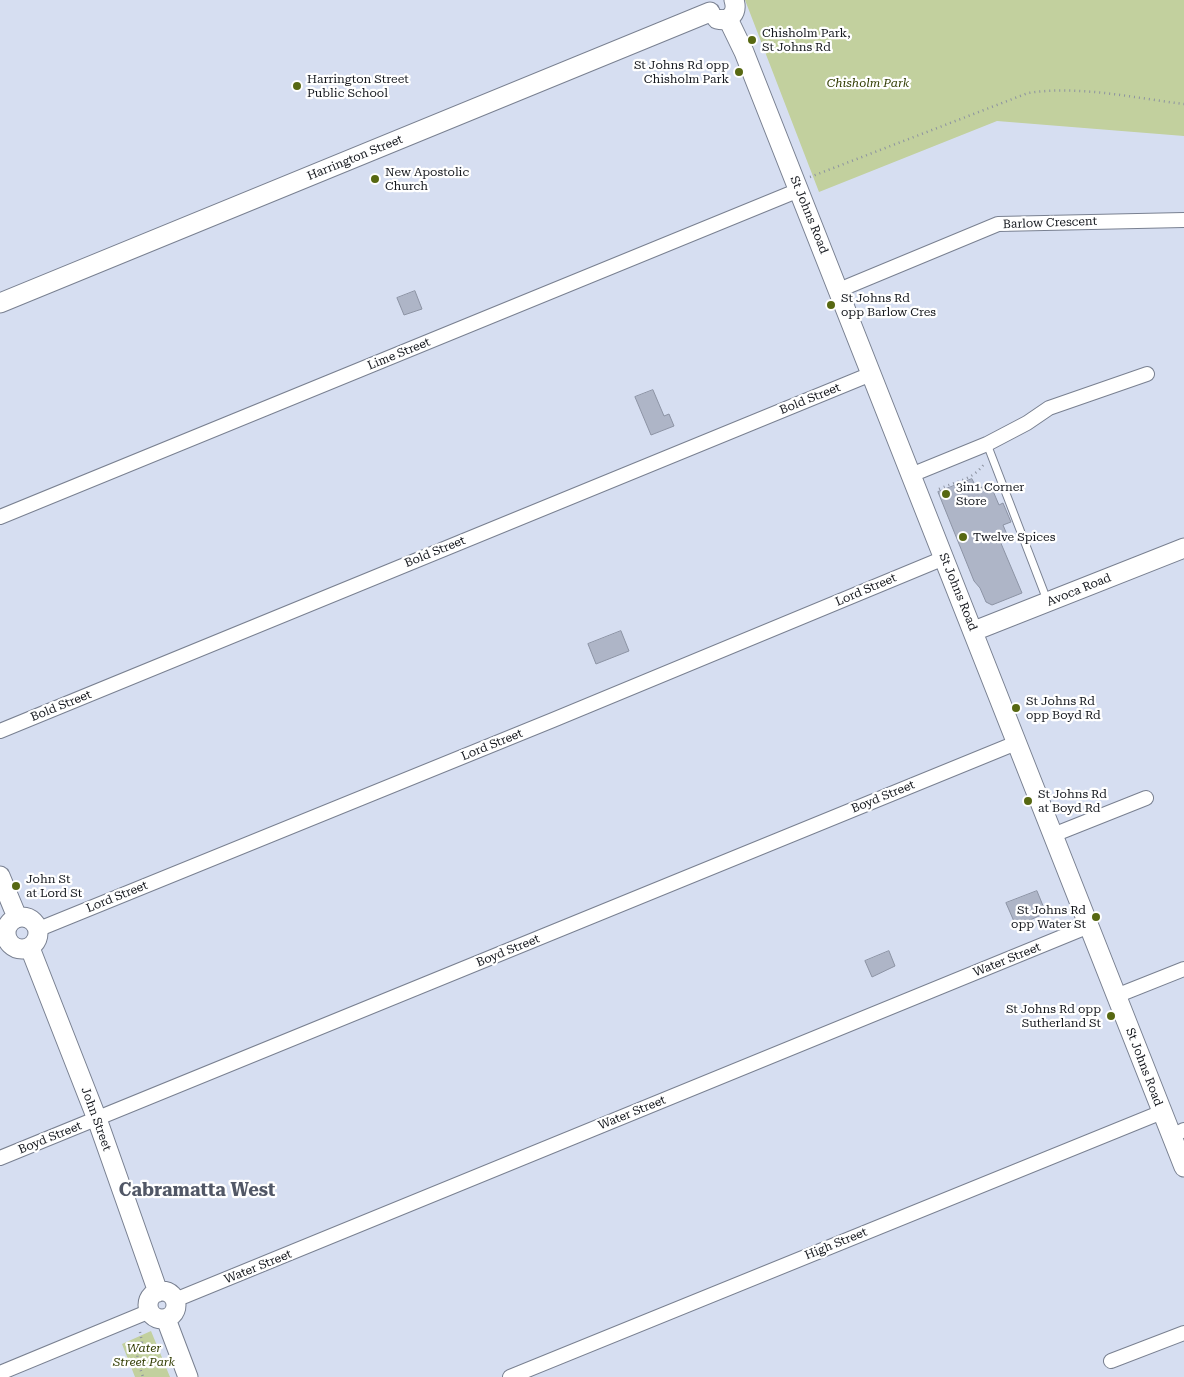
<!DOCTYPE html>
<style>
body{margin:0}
canvas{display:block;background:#d6def1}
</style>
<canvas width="1184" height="1377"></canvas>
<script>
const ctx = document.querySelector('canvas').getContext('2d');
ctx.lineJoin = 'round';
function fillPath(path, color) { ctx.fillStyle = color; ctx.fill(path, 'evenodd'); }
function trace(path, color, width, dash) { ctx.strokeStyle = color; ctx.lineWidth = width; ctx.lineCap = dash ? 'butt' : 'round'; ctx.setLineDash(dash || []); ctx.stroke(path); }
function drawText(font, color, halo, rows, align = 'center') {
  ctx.font = font + ' "Roboto Serif",serif'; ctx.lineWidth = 4.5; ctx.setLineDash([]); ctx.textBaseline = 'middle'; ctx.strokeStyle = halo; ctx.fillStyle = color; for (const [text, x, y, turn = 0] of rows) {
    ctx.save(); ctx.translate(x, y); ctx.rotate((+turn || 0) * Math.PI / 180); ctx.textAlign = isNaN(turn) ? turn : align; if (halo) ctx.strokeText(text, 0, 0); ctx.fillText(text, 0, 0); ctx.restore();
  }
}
fillPath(new Path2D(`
 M 745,0 L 1184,0 L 1184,136 L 997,121 L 819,192 Z
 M 151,1331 L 170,1377 L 135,1377 L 122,1344 Z`), '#c2d09e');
const building = new Path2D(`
 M 415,291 L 422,309 L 404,315 L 397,298 Z
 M 653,390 L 664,416 L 669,414 L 674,426 L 651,435 L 635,397 Z
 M 972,479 L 977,489 L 990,484 L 999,505 L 1003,503 L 1011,522 L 1003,525 L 1008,537 L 1000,541 L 1022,593 L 992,605 L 986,602 L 980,588 L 974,581 L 938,492 Z
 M 621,631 L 629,651 L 596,664 L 588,644 Z
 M 1037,891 L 1046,913 L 1016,926 L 1006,903 Z
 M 889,951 L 895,966 L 872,977 L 865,961 Z`);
fillPath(building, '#aeb5c7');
trace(building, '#8c93a4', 1);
const lane = new Path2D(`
 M 987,444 L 1047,600`);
const street = new Path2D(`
 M 839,290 L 998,224 L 1184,220
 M 911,475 L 987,444 L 1027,423 L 1049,408 L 1147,374
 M 0,517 L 799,190
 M 0,731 L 871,374
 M 1053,835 L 1146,798
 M 39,929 L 553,720 L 944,558
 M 1116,996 L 1184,969
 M 1172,1136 L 1184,1130
 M 0,1158 L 1016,743
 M 175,1300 L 1089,926
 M 1111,1361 L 1184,1333
 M 0,1373 L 150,1311
 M 510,1377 L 1162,1112`);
const secondary = new Path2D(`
 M 717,19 C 730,22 738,13 734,0
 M 728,19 L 744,52 L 1184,1167
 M 0,303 L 710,12
 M 974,631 L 1184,548
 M 0,876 L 17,917
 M6 933a16 16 0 1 1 32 0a16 16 0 1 1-32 0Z
 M 30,948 L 97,1119 L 158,1292
 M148 1305a14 14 0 1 1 28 0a14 14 0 1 1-28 0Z
 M 166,1319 L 188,1377`);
trace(lane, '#798091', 9);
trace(street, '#798091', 16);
trace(secondary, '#798091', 21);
trace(new Path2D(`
 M 810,177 L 1028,93 C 1079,85 1134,98 1184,104
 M 939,489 C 956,481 973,480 984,464
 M 140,1332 L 142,1342 C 133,1354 139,1364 143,1377`), '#8c92a0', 2.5, [1, 4]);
trace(lane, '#fff', 7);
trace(street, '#fff', 14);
trace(secondary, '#fff', 19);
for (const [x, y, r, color] of [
 [752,40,5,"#576812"],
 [739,72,5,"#576812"],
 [297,86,5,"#576812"],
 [375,179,5,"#576812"],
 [831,305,5,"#576812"],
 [946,494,5,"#576812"],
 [963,537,5,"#576812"],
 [1016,708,5,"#576812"],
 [1028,801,5,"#576812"],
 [16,886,5,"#576812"],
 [1096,917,5,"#576812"],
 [1111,1016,5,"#576812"]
]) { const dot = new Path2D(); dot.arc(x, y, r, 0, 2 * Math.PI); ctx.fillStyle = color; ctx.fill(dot); trace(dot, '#fff', 2); }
drawText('12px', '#14171d', '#fff', [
 ["Chisholm Park,",762,33],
 ["St Johns Rd",762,47],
 ["St Johns Rd opp",729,65,"right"],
 ["Chisholm Park",729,79,"right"],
 ["Harrington Street",307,79],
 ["Public School",307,93],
 ["New Apostolic",385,172],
 ["Church",385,186],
 ["St Johns Rd",841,298],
 ["opp Barlow Cres",841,312],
 ["3in1 Corner",956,487],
 ["Store",956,501],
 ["Twelve Spices",973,537],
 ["St Johns Rd",1026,701],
 ["opp Boyd Rd",1026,715],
 ["St Johns Rd",1038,794],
 ["at Boyd Rd",1038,808],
 ["John St",26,879],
 ["at Lord St",26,893],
 ["St Johns Rd",1086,910,"right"],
 ["opp Water St",1086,924,"right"],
 ["St Johns Rd opp",1101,1009,"right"],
 ["Sutherland St",1101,1023,"right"]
], 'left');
drawText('italic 12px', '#323d03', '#fff', [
 ["Chisholm Park",868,83],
 ["Water",144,1348],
 ["Street Park",144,1362]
]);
drawText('12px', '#14171d', '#fff', [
 ["Harrington Street",355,158,-22],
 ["St Johns Road",809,215,68],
 ["Barlow Crescent",1050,223,-2],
 ["Lime Street",399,354,-22],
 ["Bold Street",810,399,-22],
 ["Bold Street",435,552,-22],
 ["Lord Street",866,590,-23],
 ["Avoca Road",1079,590,-22],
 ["St Johns Road",958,592,68],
 ["Bold Street",61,706,-22],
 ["Lord Street",492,745,-22],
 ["Boyd Street",883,797,-22],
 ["Lord Street",117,897,-22],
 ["Boyd Street",508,951,-22],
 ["Water Street",1007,960,-22],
 ["St Johns Road",1144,1067,69],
 ["Water Street",632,1113,-22],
 ["John Street",96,1119,70],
 ["Boyd Street",50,1138,-22],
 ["High Street",836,1244,-22],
 ["Water Street",258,1267,-22]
]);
drawText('bold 18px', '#515766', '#fff', [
 ["Cabramatta West",197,1191]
]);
</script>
